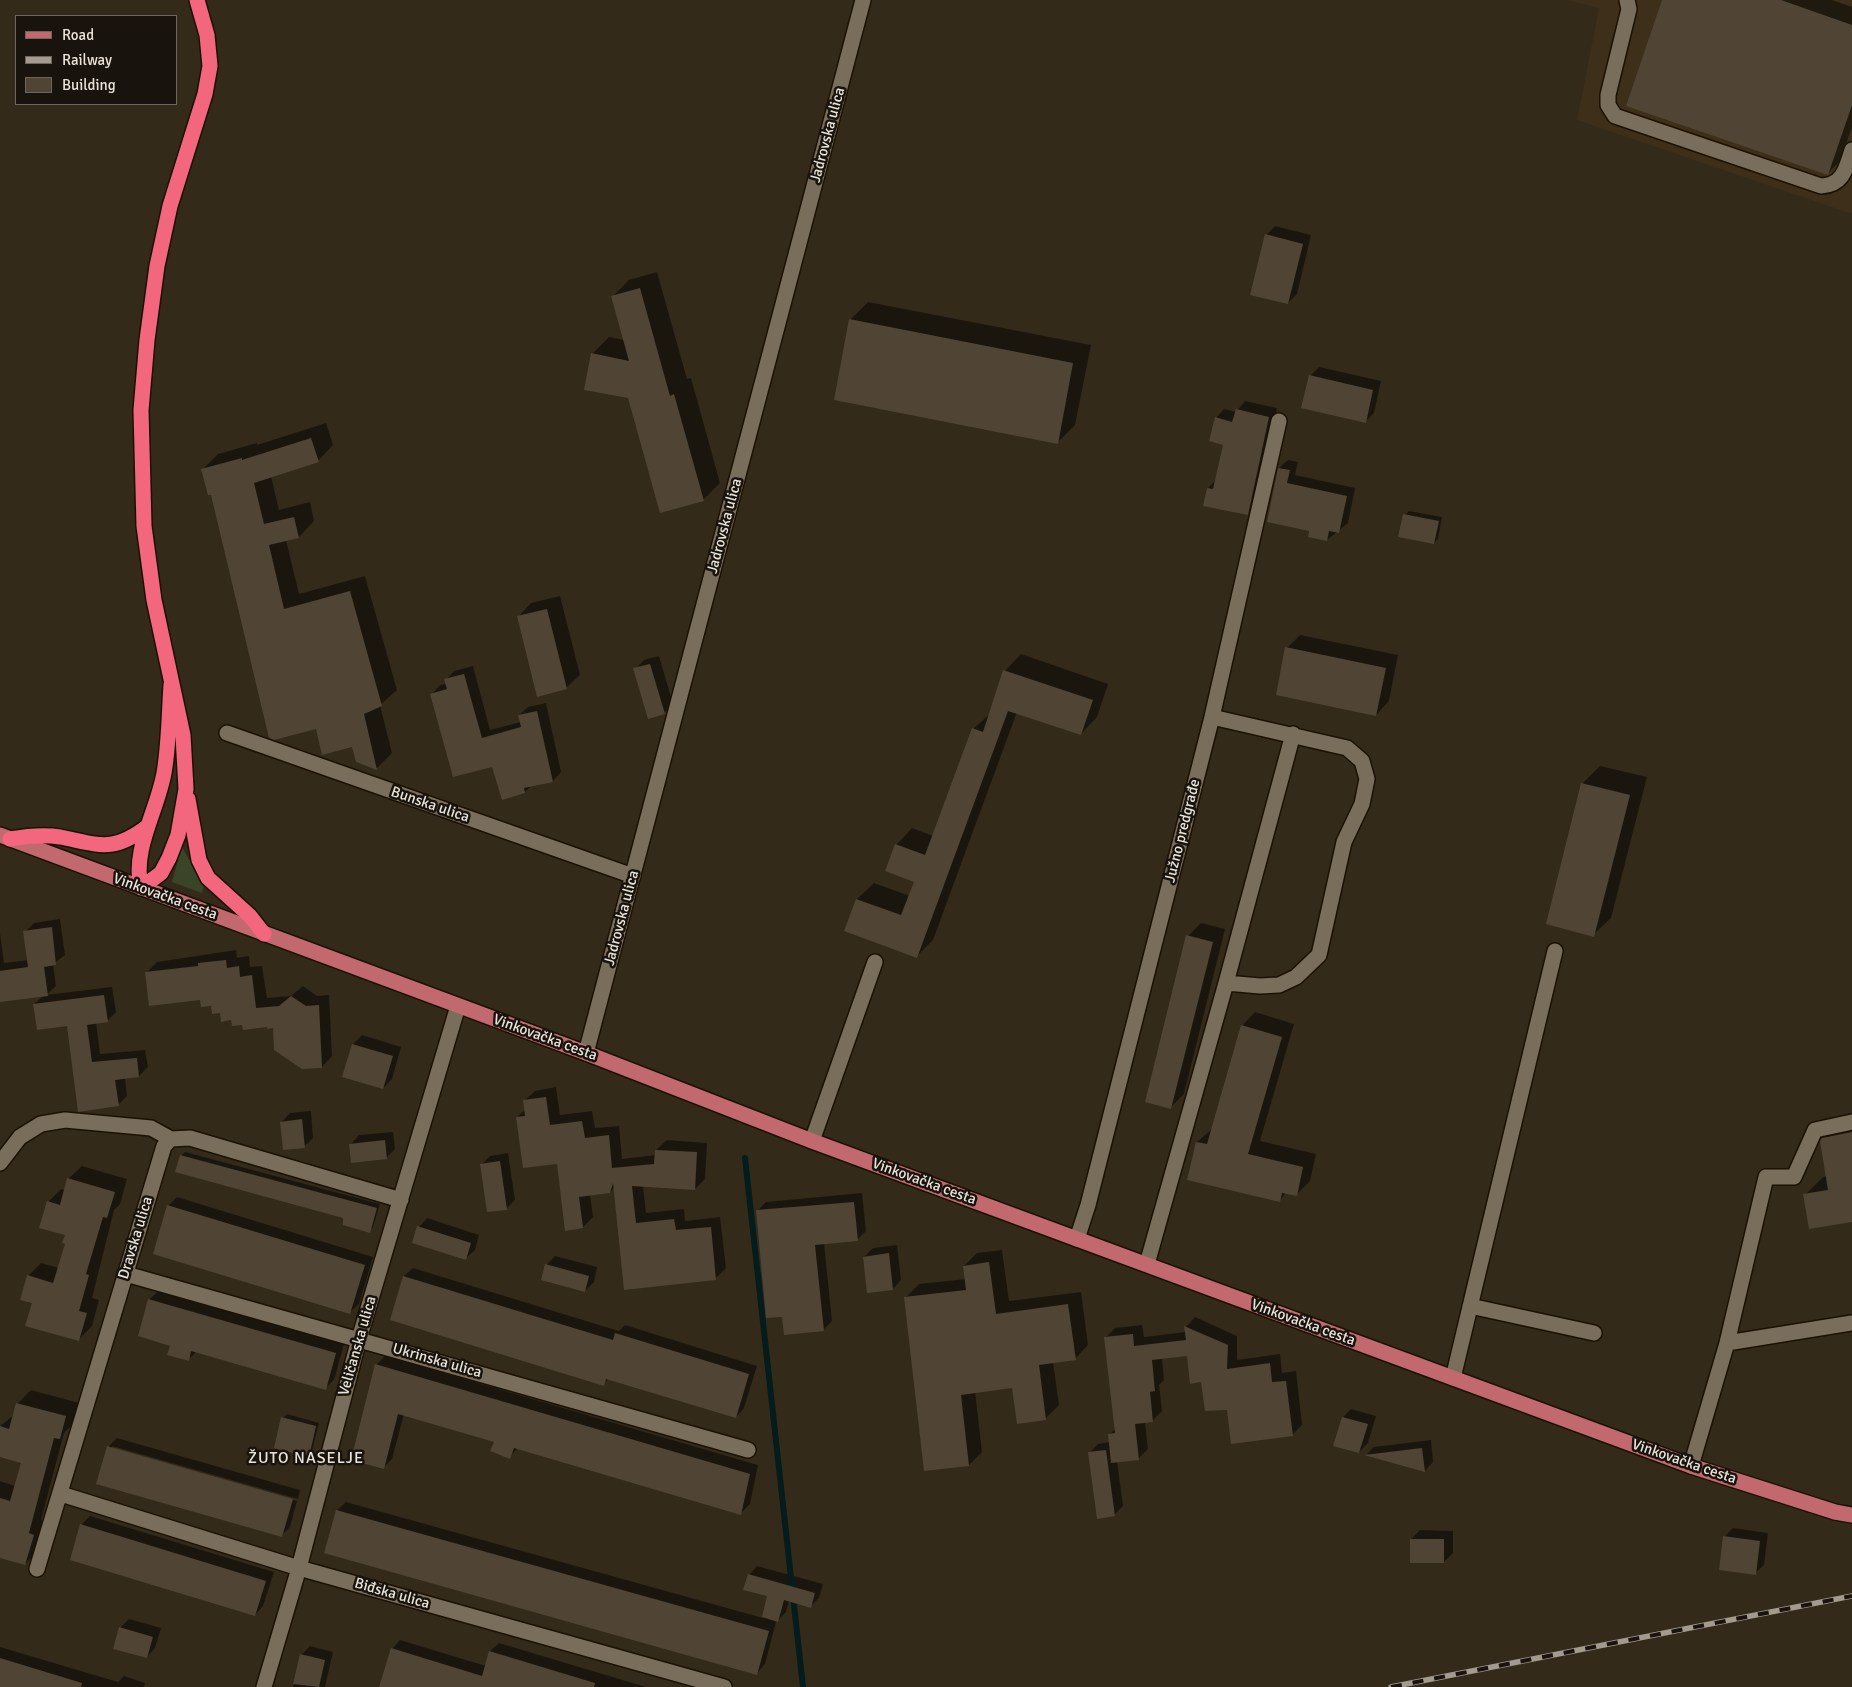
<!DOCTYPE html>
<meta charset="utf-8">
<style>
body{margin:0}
#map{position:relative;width:1852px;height:1687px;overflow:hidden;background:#342a1a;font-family:Signika,sans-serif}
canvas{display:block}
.legend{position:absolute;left:15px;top:15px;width:162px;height:90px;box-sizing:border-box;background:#18130d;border:1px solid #6c665f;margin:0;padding:6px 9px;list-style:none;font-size:15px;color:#eae3d9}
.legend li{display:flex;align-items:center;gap:10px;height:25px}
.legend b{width:25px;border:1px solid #6c665f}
</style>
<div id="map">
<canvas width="1852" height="1687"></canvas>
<ul class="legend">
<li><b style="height:6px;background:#c26970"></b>Road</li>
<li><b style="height:6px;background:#a39b8f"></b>Railway</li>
<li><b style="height:14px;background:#504534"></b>Building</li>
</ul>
</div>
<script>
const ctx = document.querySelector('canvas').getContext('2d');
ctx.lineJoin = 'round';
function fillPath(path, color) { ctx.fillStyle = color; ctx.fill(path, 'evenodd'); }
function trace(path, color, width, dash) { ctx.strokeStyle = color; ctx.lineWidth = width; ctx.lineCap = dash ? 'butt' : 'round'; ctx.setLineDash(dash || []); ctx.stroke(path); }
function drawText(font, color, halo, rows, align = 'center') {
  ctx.font = font + ' Signika,sans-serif'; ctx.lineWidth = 5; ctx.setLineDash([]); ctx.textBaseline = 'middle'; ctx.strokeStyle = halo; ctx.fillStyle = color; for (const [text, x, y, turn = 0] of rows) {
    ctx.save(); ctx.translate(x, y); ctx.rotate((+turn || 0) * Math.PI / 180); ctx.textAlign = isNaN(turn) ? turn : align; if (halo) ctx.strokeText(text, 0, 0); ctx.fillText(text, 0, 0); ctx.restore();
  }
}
fillPath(new Path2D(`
 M 1566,0 L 1852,0 L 1852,214 L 1577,120 L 1599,8 Z`), '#3d2f19');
fillPath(new Path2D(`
 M 182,847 L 204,886 L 202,893 L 172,882 Z`), '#394428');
fillPath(new Path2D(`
 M 1663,0 L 1832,0 L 1852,7 L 1852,127 L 1840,161 L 1827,174 Z
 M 1275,226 L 1311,235 L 1297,294 L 1288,303 L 1266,235 Z
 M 657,272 L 687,379 L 691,378 L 720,483 L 703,500 L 629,397 L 592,354 L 609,337 L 624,340 L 612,297 L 629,280 Z
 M 868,302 L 1091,345 L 1075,425 L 1057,443 L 850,320 Z
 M 1319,367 L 1381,381 L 1374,413 L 1365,422 L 1310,376 Z
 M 1245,401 L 1277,408 L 1256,505 L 1248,514 L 1208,488 L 1216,480 L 1224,444 L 1216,418 L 1224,409 L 1236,412 Z
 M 326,423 L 333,445 L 318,461 L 271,476 L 279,510 L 310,502 L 314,521 L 299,537 L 286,540 L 299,594 L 365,576 L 397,690 L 380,705 L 392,753 L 377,768 L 357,761 L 353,746 L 317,728 L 203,469 L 218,454 L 257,443 L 257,445 Z
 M 1288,460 L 1298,462 L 1295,475 L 1355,488 L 1348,523 L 1327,540 L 1310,530 L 1279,468 Z
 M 1409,511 L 1442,517 L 1438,539 L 1434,543 L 1405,515 Z
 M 560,596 L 580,675 L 566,688 L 518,617 L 531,603 Z
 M 1300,635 L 1398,655 L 1389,701 L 1376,715 L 1287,648 Z
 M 1021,654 L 1108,684 L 1097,717 L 1081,734 L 1017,712 L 933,940 L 917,956 L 846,930 L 857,899 L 874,883 L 910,896 L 915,881 L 896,845 L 912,828 L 933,836 L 973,729 L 991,713 L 1005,671 Z
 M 659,656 L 673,704 L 664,713 L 635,669 L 644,660 Z
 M 473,666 L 490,730 L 521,722 L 519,715 L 528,707 L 546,703 L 561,772 L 553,781 L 531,786 L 525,792 L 493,765 L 432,694 L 440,685 L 447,684 L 446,680 L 454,671 Z
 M 1600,766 L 1647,777 L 1611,918 L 1593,935 L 1582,784 Z
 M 60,919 L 65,955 L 53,964 L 56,986 L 46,995 L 112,987 L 116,1012 L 107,1021 L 96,1022 L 100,1054 L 145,1050 L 148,1067 L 139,1076 L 125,1078 L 127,1096 L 118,1105 L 68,1025 L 34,1004 L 44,995 L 0,1001 L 0,933 L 4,963 L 29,960 L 25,932 L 34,923 Z
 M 1201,923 L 1225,929 L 1184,1094 L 1171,1107 L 1188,936 Z
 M 236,950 L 237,958 L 249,956 L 250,967 L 262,966 L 267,998 L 291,996 L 303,986 L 317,996 L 329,995 L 332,1056 L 322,1067 L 274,1027 L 243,1023 L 232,1019 L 201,999 L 147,972 L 157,962 Z
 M 1255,1012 L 1294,1024 L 1260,1141 L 1316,1154 L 1310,1181 L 1296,1195 L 1287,1192 L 1280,1200 L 1197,1142 L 1212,1129 L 1242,1026 Z
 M 362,1035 L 401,1047 L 392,1079 L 383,1088 L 344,1076 L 353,1044 Z
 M 556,1087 L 560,1115 L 592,1111 L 595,1128 L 619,1126 L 622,1159 L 656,1155 L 656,1150 L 667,1140 L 707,1143 L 705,1179 L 695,1189 L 643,1186 L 646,1213 L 684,1209 L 685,1221 L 720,1217 L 726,1268 L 716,1278 L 625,1288 L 615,1187 L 610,1192 L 590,1194 L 593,1217 L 583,1227 L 558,1162 L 517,1117 L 526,1109 L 524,1101 L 535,1091 Z
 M 311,1111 L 313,1138 L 305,1146 L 282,1122 L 290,1113 Z
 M 1852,1118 L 1852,1221 L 1805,1195 L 1823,1177 L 1827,1176 L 1823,1139 L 1841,1121 Z
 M 393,1132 L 395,1149 L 386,1158 L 351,1144 L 359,1135 Z
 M 185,1152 L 380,1204 L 373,1227 L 369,1231 L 344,1217 L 181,1156 Z
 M 508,1153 L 515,1200 L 507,1208 L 481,1165 L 490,1156 Z
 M 82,1166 L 127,1179 L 120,1204 L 114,1210 L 92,1298 L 99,1300 L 92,1326 L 78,1340 L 34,1302 L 28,1276 L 41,1263 L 59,1268 L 66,1243 L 66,1234 L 48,1202 L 61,1189 L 65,1190 L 68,1179 Z
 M 862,1193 L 866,1231 L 857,1240 L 824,1243 L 832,1321 L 823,1330 L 783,1315 L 757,1211 L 766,1202 Z
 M 177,1197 L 373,1257 L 359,1304 L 350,1312 L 168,1206 Z
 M 427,1218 L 479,1235 L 475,1250 L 466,1258 L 419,1227 Z
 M 897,1245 L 901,1280 L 893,1289 L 864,1257 L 873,1248 Z
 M 1002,1250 L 1009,1301 L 1081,1292 L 1088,1345 L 1075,1359 L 1053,1362 L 1059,1405 L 1046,1418 L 1018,1422 L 1013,1386 L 975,1391 L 982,1452 L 969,1465 L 905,1298 L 919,1284 L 966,1279 L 964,1266 L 977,1253 Z
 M 555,1256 L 597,1267 L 594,1282 L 585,1291 L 546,1265 Z
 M 413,1268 L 619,1331 L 625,1325 L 757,1366 L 744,1408 L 736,1417 L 609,1378 L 603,1384 L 391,1319 L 404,1276 Z
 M 158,1291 L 344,1344 L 334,1380 L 325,1388 L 196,1352 L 188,1360 L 171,1345 L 149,1300 Z
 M 1195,1317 L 1237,1336 L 1237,1360 L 1280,1354 L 1282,1373 L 1296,1371 L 1302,1425 L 1292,1435 L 1228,1409 L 1202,1381 L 1188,1355 L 1162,1358 L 1164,1380 L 1159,1385 L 1162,1411 L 1152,1421 L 1145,1422 L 1148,1449 L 1138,1459 L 1117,1461 L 1123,1506 L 1114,1515 L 1090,1452 L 1098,1444 L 1110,1442 L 1109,1435 L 1116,1428 L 1105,1338 L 1115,1328 L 1142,1325 L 1144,1337 L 1186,1332 L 1186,1327 Z
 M 385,1356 L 758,1465 L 750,1504 L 741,1513 L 518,1448 L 509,1457 L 495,1442 L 404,1414 L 392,1459 L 383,1468 L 376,1365 Z
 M 31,1390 L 79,1403 L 73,1424 L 64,1433 L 41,1520 L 47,1521 L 38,1551 L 25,1564 L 0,1557 L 0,1481 L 15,1486 L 23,1462 L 0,1456 L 0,1426 L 15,1414 L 17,1404 Z
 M 1351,1409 L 1376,1416 L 1368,1443 L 1359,1452 L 1343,1417 Z
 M 287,1414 L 319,1423 L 312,1451 L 308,1455 L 283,1418 Z
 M 117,1438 L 300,1490 L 298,1499 L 112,1446 L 112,1449 L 297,1501 L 290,1527 L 281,1536 L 98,1484 L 108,1447 Z
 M 1431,1440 L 1433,1462 L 1425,1471 L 1367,1454 L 1374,1447 Z
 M 346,1502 L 763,1618 L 769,1595 L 749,1575 L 757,1566 L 823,1584 L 819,1598 L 811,1606 L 789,1601 L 786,1612 L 776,1622 L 765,1664 L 757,1673 L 337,1510 Z
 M 90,1516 L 274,1572 L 263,1606 L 255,1615 L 81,1525 Z
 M 1733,1528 L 1768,1533 L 1764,1565 L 1755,1573 L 1724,1537 Z
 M 1420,1530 L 1453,1531 L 1453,1553 L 1444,1562 L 1411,1539 Z
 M 129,1619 L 161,1628 L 155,1648 L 147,1657 L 120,1628 Z
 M 400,1640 L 486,1666 L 490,1651 L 499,1643 L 646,1687 L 380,1687 L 392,1649 Z
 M 310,1646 L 333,1652 L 325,1687 L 293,1687 L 301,1655 Z
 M 0,1647 L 118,1682 L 124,1676 L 145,1683 L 144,1687 L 0,1687 Z`), '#0007');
trace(new Path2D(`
 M 745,1158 L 803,1687`), '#051c1d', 6);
fillPath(new Path2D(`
 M 1662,0 L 1781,0 L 1852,25 L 1852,105 L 1828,175 L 1626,106 Z
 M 1265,234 L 1303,244 L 1288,304 L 1250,295 Z
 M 640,288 L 670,396 L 674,394 L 704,501 L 660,513 L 628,398 L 584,390 L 591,353 L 629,361 L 611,296 Z
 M 849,319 L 1073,363 L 1058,444 L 834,400 Z
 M 1309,375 L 1373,390 L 1366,423 L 1301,408 Z
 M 1236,409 L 1269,417 L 1248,515 L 1203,506 L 1207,488 L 1213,489 L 1223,445 L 1209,441 L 1215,417 L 1232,422 Z
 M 311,438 L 319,462 L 254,483 L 264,524 L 294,517 L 299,538 L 269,545 L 284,609 L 350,591 L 382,706 L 364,714 L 377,770 L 356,762 L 352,747 L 322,755 L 316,729 L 274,740 L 269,738 L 211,495 L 208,495 L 201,469 L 242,458 L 242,460 Z
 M 1278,468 L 1290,470 L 1287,483 L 1347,496 L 1339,533 L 1329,531 L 1327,541 L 1308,537 L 1309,531 L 1267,522 Z
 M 1403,514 L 1439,521 L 1434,544 L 1398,537 Z
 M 547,609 L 567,689 L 537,697 L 517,616 Z
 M 1285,647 L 1386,668 L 1376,716 L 1276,695 Z
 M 650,664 L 665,714 L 648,719 L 633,668 Z
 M 1003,670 L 1093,700 L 1081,735 L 1008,711 L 917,958 L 844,931 L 856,899 L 901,915 L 914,882 L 885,871 L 895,844 L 925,855 L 972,728 L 983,732 Z
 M 464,674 L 482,738 L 521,727 L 518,715 L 537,711 L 553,782 L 524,788 L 525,793 L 502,800 L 492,767 L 453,777 L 430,694 L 447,689 L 444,679 Z
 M 1581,783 L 1630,795 L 1594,937 L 1546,924 Z
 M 52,927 L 56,965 L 44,967 L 48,996 L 0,1002 L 0,971 L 28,967 L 23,931 Z
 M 1186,935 L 1213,942 L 1171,1109 L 1145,1102 Z
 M 226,960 L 227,968 L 239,966 L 240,977 L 252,975 L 256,1008 L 279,1006 L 291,996 L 306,1006 L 319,1005 L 322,1068 L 302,1069 L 274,1050 L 273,1028 L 267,1029 L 267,1027 L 243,1030 L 242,1025 L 232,1026 L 231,1020 L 221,1022 L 220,1013 L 212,1014 L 211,1006 L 201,1007 L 200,1000 L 149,1006 L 145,972 L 198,966 L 198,963 Z
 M 104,995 L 108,1022 L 87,1025 L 92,1062 L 137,1058 L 139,1077 L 115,1080 L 119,1106 L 78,1112 L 67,1026 L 37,1030 L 33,1004 Z
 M 1241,1025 L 1282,1037 L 1248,1154 L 1303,1167 L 1297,1196 L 1282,1193 L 1280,1202 L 1187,1180 L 1196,1142 L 1207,1144 Z
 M 352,1044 L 393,1056 L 383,1089 L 342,1077 Z
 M 546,1097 L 550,1125 L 582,1121 L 585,1138 L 609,1135 L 612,1168 L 654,1164 L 655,1150 L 697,1152 L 695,1190 L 632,1186 L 636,1223 L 674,1219 L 676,1230 L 711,1227 L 716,1280 L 624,1290 L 613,1183 L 610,1193 L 579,1197 L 583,1228 L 565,1231 L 557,1164 L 523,1168 L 516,1117 L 525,1116 L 523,1100 Z
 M 302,1119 L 305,1148 L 283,1150 L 280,1122 Z
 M 1852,1132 L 1852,1222 L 1809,1229 L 1803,1194 L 1828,1190 L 1820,1141 L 1822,1138 Z
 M 385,1140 L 387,1159 L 351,1163 L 349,1144 Z
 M 180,1155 L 377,1208 L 370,1233 L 343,1225 L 343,1218 L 175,1172 Z
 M 500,1161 L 507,1210 L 487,1212 L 480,1164 Z
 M 67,1178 L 115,1192 L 107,1218 L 103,1217 L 86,1274 L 89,1275 L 79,1311 L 87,1313 L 79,1341 L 25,1326 L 32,1303 L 20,1300 L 27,1275 L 53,1283 L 65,1244 L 62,1243 L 65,1235 L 39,1228 L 47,1201 L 60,1205 Z
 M 854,1202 L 858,1241 L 815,1245 L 824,1331 L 784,1335 L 782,1317 L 766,1318 L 756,1210 Z
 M 167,1205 L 365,1265 L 350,1314 L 153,1254 Z
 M 417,1226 L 471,1243 L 466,1260 L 412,1243 Z
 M 889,1253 L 893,1290 L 867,1293 L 863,1257 Z
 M 989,1262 L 996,1314 L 1068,1304 L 1076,1360 L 1039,1365 L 1046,1420 L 1017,1424 L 1012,1388 L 961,1395 L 969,1466 L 924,1471 L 904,1297 L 966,1290 L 963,1266 Z
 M 545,1264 L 589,1276 L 585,1292 L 541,1280 Z
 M 403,1276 L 613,1340 L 615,1333 L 749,1374 L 736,1418 L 606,1379 L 604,1386 L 390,1320 Z
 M 148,1299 L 336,1353 L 326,1390 L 191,1351 L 189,1361 L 167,1355 L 170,1346 L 138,1336 Z
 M 1184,1326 L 1228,1345 L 1227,1369 L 1270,1363 L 1272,1382 L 1286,1381 L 1293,1436 L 1231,1444 L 1227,1410 L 1205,1411 L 1201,1382 L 1190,1384 L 1187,1356 L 1152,1360 L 1155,1391 L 1150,1392 L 1153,1422 L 1135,1424 L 1139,1460 L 1111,1463 L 1108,1434 L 1115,1433 L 1104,1337 L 1133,1334 L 1134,1346 L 1186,1340 Z
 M 375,1364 L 750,1474 L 741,1515 L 514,1448 L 510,1459 L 490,1451 L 494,1442 L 398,1414 L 384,1469 L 351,1460 Z
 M 16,1403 L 66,1416 L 60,1439 L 54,1438 L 29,1533 L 34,1535 L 25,1565 L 0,1558 L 0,1498 L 10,1501 L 21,1463 L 0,1457 L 0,1426 L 9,1429 Z
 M 281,1417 L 316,1426 L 309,1457 L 274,1448 Z
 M 1342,1417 L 1368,1424 L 1359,1453 L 1333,1446 Z
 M 107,1446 L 293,1499 L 282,1537 L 96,1484 Z
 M 1422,1448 L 1425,1472 L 1364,1455 Z
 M 1106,1450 L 1115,1516 L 1097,1519 L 1088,1452 Z
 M 336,1510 L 769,1631 L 757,1675 L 324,1553 Z
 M 80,1524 L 266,1581 L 255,1616 L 70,1560 Z
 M 1723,1536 L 1760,1541 L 1756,1575 L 1719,1570 Z
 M 1410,1539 L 1444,1539 L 1444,1563 L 1410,1563 Z
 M 748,1574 L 815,1593 L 811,1608 L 784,1600 L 778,1622 L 762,1617 L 767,1596 L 743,1590 Z
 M 119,1627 L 153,1637 L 147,1658 L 113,1649 Z
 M 391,1648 L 482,1676 L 489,1651 L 595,1683 L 594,1687 L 379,1687 Z
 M 300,1654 L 325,1660 L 319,1687 L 293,1684 Z
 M 0,1658 L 82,1683 L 81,1687 L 0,1687 Z`), '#504534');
const minor = new Path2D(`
 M 1627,0 L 1629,9 L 1608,95 L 1608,105 L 1615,116 L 1821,186 C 1843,185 1846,169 1852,150
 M 1212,717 L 1347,748 L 1362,761 L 1367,779 L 1362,804 L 1344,842 L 1319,955 L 1296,977 L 1279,985 L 1260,986 L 1226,983
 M 227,733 L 633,876
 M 586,1053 L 863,0
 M 812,1141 L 875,962
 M 0,1163 L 20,1137 L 41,1124 L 65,1120 L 151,1128 L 171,1139
 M 1077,1239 L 1088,1205 L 1212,717 L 1279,421
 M 1147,1264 L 1226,983 L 1293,734
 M 126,1274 L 748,1450
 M 1470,1306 L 1594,1333
 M 1727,1343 L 1852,1323
 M 1453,1378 L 1555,951
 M 1691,1466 L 1727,1343 L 1766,1177 L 1794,1177 L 1815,1130 L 1852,1122
 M 61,1494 L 299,1568 L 724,1687
 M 37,1569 L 164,1146 L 171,1139 L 190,1138 L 401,1200
 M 264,1687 L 299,1568 L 359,1339 L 458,1006`);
const major = new Path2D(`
 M 0,835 L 586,1053 L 812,1141 L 1691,1466 L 1835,1512 L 1852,1515`);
const highway = new Path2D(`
 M 171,685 C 169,714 169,744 164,773 C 157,812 132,849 141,888 L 161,873 L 169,858 L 178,835 L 186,789 L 183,735 L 154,600 L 144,526 L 141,410 L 147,340 L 157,266 L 170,206 L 205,94 L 210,66 L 207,35 L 197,0
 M 188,799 L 199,860 L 208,878 L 250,916 L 264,934
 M 10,839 C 27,836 43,834 60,837 C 100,845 113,853 148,826`);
trace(minor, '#1c1204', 18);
trace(major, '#1c1204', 18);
trace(highway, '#1c1204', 18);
trace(minor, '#796d5b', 15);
trace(major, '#c26970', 15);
trace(highway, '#f2677e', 15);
const rail = new Path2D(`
 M 1391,1687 L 1852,1596`);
trace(rail, '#a39b8f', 5.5);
trace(rail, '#18130d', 4, [11]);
drawText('15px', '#eae3d9', '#18130d', [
 ["Jadrovska ulica",828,135,-75],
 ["Jadrovska ulica",725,526,-75],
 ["Bunska ulica",430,805,19],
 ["Južno predgrađe",1183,831,-76],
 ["Vinkovačka cesta",165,897,20],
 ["Jadrovska ulica",622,918,-75],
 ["Vinkovačka cesta",545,1038,20],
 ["Vinkovačka cesta",924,1182,20],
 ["Dravska ulica",136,1238,-73],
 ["Vinkovačka cesta",1303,1323,20],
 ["Veličanska ulica",358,1346,-74],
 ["Ukrinska ulica",437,1361,16],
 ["Vinkovačka cesta",1684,1462,19],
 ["Biđska ulica",392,1594,16]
]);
ctx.letterSpacing = '1px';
drawText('16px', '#eae3d9', '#18130d', [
 ["ŽUTO NASELJE",306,1459]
]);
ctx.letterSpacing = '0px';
</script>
